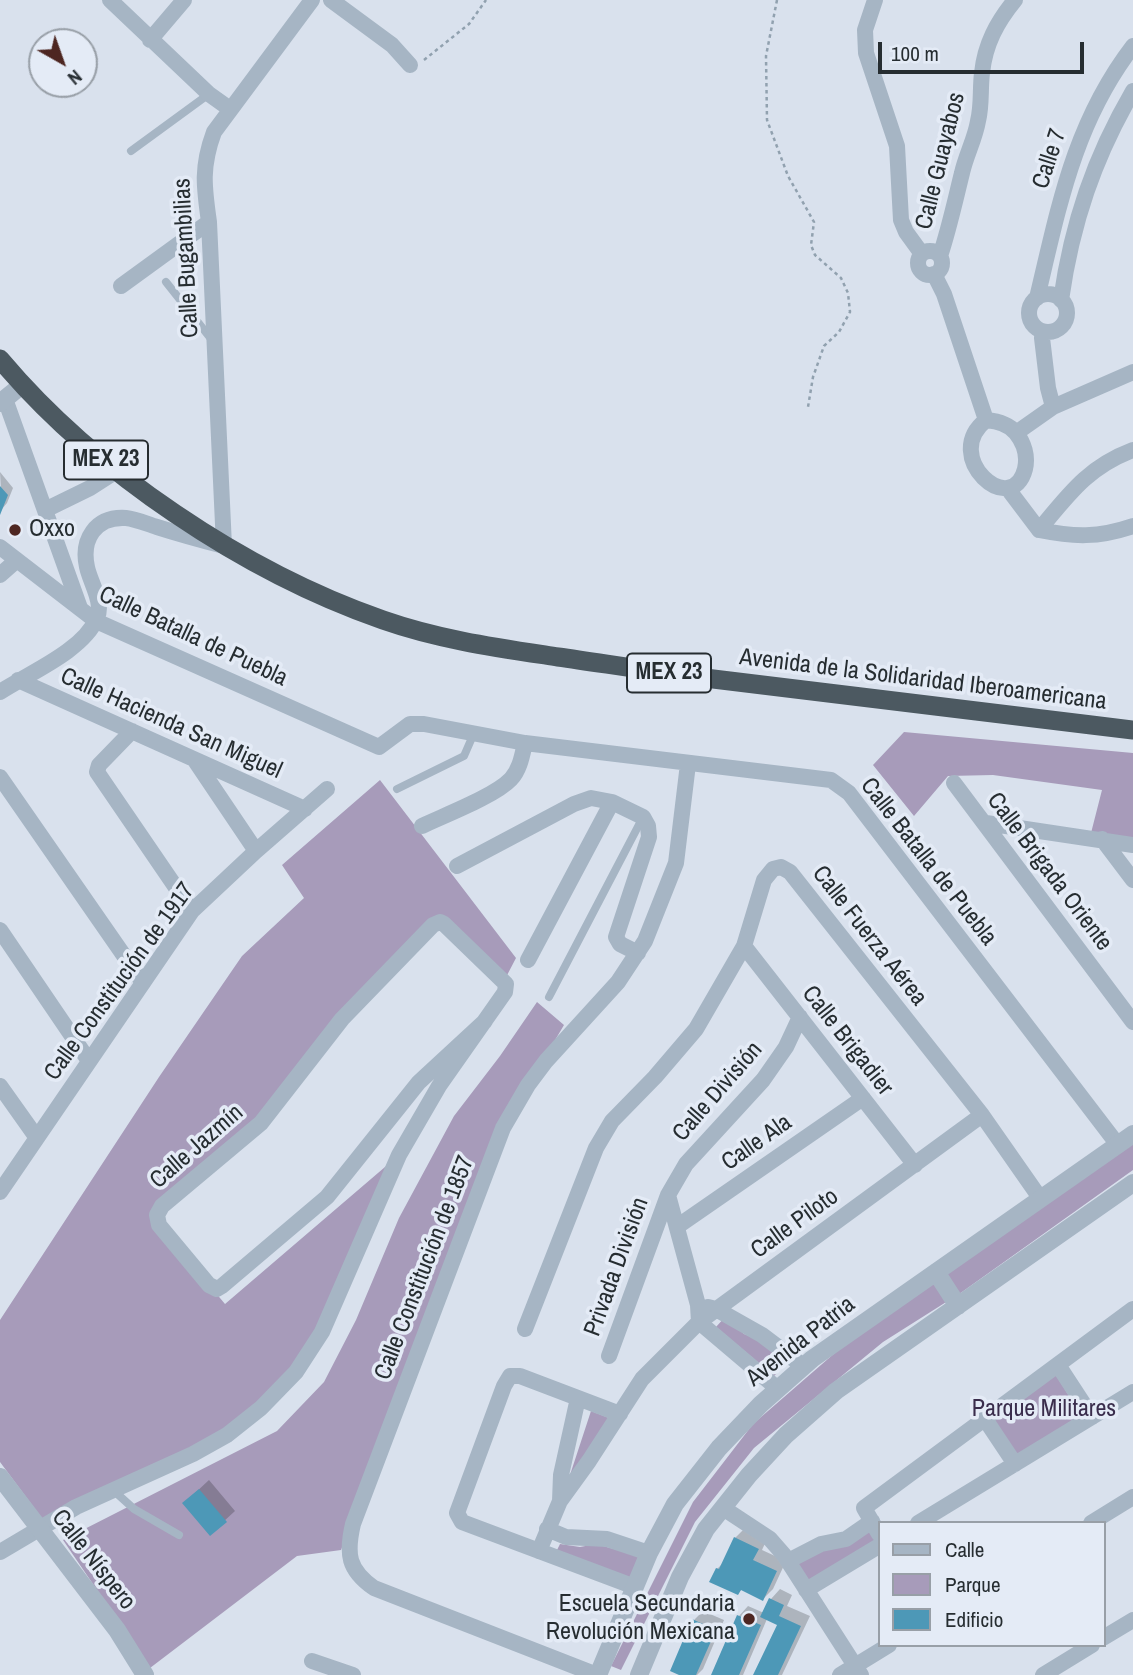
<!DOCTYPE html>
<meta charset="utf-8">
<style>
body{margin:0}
#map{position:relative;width:1133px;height:1675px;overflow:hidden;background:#d9e1ed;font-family:"Archivo Narrow",sans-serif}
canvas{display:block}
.legend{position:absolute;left:878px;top:1521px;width:228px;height:126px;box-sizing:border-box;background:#e4ebf6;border:2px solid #989fa7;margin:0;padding:9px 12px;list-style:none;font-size:21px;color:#262d31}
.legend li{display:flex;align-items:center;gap:14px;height:35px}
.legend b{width:35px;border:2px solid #989fa7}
.north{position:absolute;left:28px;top:28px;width:70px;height:70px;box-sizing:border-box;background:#e4ebf6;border:2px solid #989fa7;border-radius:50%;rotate:140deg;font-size:19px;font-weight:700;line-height:28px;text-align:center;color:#262d31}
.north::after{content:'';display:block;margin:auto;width:24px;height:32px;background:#4d2621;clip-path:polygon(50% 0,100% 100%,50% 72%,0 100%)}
.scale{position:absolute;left:878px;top:42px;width:206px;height:32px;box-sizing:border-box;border:4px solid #262d31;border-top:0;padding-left:9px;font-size:21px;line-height:24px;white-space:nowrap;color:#262d31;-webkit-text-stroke:5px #e4ebf6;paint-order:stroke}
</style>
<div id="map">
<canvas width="1133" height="1675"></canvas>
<ul class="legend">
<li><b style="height:9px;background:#a6b5c4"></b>Calle</li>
<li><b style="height:19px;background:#a79bba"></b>Parque</li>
<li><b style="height:19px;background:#4d98b7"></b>Edificio</li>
</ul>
<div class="north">N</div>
<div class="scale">100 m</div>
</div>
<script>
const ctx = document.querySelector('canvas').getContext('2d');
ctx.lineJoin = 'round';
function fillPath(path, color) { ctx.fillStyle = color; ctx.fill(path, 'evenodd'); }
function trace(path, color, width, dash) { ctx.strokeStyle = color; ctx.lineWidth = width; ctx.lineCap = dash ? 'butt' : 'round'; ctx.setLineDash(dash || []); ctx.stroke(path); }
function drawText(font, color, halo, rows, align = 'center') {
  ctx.font = font + ' "Archivo Narrow",sans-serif'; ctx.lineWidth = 7; ctx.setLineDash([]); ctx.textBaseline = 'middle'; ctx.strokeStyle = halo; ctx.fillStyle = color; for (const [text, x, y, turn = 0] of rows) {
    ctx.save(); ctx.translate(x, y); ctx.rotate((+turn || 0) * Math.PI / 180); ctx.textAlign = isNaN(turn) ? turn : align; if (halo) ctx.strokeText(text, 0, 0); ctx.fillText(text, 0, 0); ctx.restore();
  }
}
fillPath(new Path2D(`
 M 904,732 L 1133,753 L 1133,839 L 1091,833 L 1102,790 L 993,775 L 948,776 L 914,816 L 873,765 Z
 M 380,780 L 516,958 L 504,981 L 441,923 L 342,1019 L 261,1123 L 159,1211 L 159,1225 L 225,1304 L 399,1155 L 296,1372 L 193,1454 L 46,1524 L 0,1462 L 0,1320 L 159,1077 L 242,956 L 304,898 L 282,865 Z
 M 537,1002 L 564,1025 L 503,1128 L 341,1550 L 297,1556 L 150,1668 L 63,1540 L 277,1431 L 324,1382 L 356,1320 L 399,1218 L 454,1116 L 500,1056 Z
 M 1133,1144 L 1133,1170 L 962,1292 L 883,1342 L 754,1448 L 695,1522 L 621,1670 L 611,1666 L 693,1502 L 753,1424 L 844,1345 Z
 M 725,1317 L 744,1334 L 759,1340 L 788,1362 L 774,1376 L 716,1327 Z
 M 1054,1372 L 1081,1415 L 1016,1456 L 992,1417 Z
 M 591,1411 L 609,1418 L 569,1478 Z
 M 872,1521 L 879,1543 L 806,1590 L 789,1563 Z
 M 560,1544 L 580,1547 L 596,1544 L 643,1557 L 633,1582 L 555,1554 Z`), '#a79bba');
fillPath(new Path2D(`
 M 0,472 L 13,488 L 7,503 L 2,509 Z
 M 209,1480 L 235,1511 L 210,1534 L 194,1494 Z
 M 745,1528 L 767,1539 L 762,1550 L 786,1561 L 773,1589 L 763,1599 L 742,1589 L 738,1593 L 717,1569 L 724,1562 L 735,1538 Z
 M 780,1589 L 792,1595 L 787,1606 L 810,1616 L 782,1675 L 755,1675 L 779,1624 L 767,1619 L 743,1675 L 713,1675 L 739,1616 L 748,1606 L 764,1613 L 771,1599 Z
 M 703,1611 L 724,1620 L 703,1669 L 697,1675 L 684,1675 L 694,1620 Z`), '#0003');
fillPath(new Path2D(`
 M 0,486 L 8,495 L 0,515 Z
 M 199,1489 L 227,1522 L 210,1536 L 182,1503 Z
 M 734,1537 L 759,1549 L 753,1560 L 777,1571 L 763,1601 L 741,1590 L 738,1595 L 709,1582 L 716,1568 L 719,1569 Z
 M 769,1598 L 784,1605 L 779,1616 L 801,1626 L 778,1675 L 753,1675 L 777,1625 L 760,1617 Z
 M 737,1615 L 761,1625 L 739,1675 L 711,1675 Z
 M 692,1619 L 716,1630 L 696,1675 L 679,1675 L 670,1671 Z`), '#4d98b7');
trace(new Path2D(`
 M 777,0 L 766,56 L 767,120 L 788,176 L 814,222 L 811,245 L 815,255 L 841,278 L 848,293 L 850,312 L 839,332 L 824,346 L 813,377 L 808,407
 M 424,60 L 469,24 L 486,0`), '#91a1af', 2.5, [3.5, 3.5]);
trace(new Path2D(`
 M 131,151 L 209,94
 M 166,282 L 212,340
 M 397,789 L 464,756 L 474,733
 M 549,997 L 643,817
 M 113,1490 L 134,1509 L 179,1535`), '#a6b5c4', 8);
trace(new Path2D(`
 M 110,0 L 209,94 L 230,109
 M 331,0 L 392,45 L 410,65
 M 875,0 L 865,30 L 866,53 L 897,146 L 901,220 L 906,232 L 922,254
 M 150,40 L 184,0
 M918 263a12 12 0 1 1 24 0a12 12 0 1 1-24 0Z
 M 940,256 C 949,229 955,201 962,173 C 966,155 975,139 978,121 C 982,105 980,89 982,73 C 985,44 997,22 1015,0
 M 934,274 L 944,294 L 986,420
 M 121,286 L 209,222
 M1029 313a19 19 0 1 1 38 0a19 19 0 1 1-38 0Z
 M 1037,298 C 1059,206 1074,123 1133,46
 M 1061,300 C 1072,223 1094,158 1133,91
 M 1046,332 L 1042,338 L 1048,388 L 1053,407
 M 5,399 L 80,608
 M 986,420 C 997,421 1009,424 1016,433 C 1024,443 1028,456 1025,469 C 1012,520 940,457 986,420 Z
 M 1016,433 L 1053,407 L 1133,372
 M 1008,489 L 1039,530 C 1074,537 1098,538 1133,526
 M 45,510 L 90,488 L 118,470
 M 1039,530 C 1069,494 1088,467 1133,450
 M 0,547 L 96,621 L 379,747 L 410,724 L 424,724 L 525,743 L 831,780 L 849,793 L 1118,1145
 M 0,575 L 17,560
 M 18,680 L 305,809
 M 0,692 C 29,673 83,651 97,618 C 104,603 90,582 87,567 C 81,540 95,516 126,518 C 136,519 147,524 157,527 C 179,534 201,540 224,546 L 209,222 C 204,187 201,167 214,132 L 312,0
 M 132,731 L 99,765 L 97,772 L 192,911
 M 196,762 L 256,851
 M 0,777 L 143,983
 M 954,783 L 1133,1022
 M 986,823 L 1133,845
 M 422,826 C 445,815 495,796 511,779 C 520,769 522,756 525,743
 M 1102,839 L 1133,880
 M 457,866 L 574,804 L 591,798 L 612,802 L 643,817 L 648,826 L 649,837 L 616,937 L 620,944 L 638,953
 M 0,930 L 89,1061
 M 744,946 L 915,1165
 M 528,960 L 612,802
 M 0,1086 L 37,1138
 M 0,1192 L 192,911 L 256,851 L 327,789
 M 668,1195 L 698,1305 L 699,1322 L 778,1389
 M 678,1226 L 863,1098
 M 708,1307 L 716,1309 L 762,1335 L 803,1366
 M 525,1329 L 596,1148 L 612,1121 L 655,1077 L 696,1029 L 744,946 L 764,880 L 773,869 L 781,867 L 790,872 L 982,1115 L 1040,1198
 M 609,1356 L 668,1195 L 686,1164 L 763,1080 L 786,1047 L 800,1017
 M 1058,1365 L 1092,1417
 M 620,1414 L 520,1376 L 510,1376 L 504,1386 L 457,1513 L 462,1522 L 635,1587
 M 985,1419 L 1015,1464
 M 560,1501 L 561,1475 L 578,1398
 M 723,1508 L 770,1539 L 784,1555 L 861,1675
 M 918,1523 L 1133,1392
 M 1091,1523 L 1133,1497
 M 547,1529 L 566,1537 L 607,1539 L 649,1553
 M 879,1534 L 864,1508 L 1133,1309
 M 539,1551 L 560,1501 L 589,1461 L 642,1379 L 699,1322 L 982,1115
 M 0,1552 L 76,1507 L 193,1454 L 227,1435 L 261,1408 L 296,1372 L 322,1332 L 399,1155 L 439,1086 L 505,992 L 506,984 L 444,924 L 440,922 L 433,925 L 342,1019 L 261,1123 L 162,1206 L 157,1215 L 159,1225 L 209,1285 L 217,1289 L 222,1286 L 327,1197 L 419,1082 L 485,1021
 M 788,1561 L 821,1544 L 846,1539 L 872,1521
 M 806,1590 L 879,1546
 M 1103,1638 L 1133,1620
 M 312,1661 L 353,1675
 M 597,1675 L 374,1588 C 348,1570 346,1554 353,1524 L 503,1128 L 528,1085 L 546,1061 L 618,982 L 645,941 L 676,863 L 688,764
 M 840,1675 L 889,1645
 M 1043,1675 L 1092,1645`), '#a6b5c4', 16);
trace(new Path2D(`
 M 0,403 L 22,385
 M 936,1272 L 958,1306
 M 0,1477 L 117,1630 L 145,1675
 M 598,1675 L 649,1553 L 675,1504 L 719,1448 L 761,1404 L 812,1359 L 1133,1134
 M 639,1675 L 680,1577 L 706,1529 L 749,1475 L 786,1435 L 836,1391 L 1133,1183`), '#a6b5c4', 18);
trace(new Path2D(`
 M 0,359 C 95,472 245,572 383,620 C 440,640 499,648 558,657 C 607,664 656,672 705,678 C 847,695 990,713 1133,730`), '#4c5961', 19);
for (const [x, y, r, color] of [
 [15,530,7,"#4d2621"],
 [749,1619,7,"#4d2621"]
]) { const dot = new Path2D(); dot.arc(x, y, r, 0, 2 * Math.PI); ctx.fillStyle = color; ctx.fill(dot); trace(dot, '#e4ebf6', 2.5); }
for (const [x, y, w] of [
 [106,460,84],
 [669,673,84]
]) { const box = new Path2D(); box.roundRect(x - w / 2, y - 19.5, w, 39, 5); ctx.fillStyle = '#e4ebf6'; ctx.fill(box); trace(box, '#262d31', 2); }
drawText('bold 23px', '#262d31', null, [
 ["MEX 23",106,460],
 ["MEX 23",669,673]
]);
drawText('24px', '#262d31', '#e4ebf6', [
 ["Calle 7",1050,159,-72],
 ["Calle Guayabos",941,161,-76],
 ["Calle Bugambilias",187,258,-93],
 ["Calle Batalla de Puebla",193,637,25],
 ["Avenida de la Solidaridad Iberoamericana",923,680,7],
 ["Calle Hacienda San Miguel",171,724,24],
 ["Calle Batalla de Puebla",928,862,52],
 ["Calle Brigada Oriente",1049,872,53],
 ["Calle Fuerza Aérea",869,936,52],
 ["Calle Constitución de 1917",120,982,-54],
 ["Calle Brigadier",847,1041,52],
 ["Calle División",718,1092,-49],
 ["Calle Ala",757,1143,-35],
 ["Calle Jazmín",197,1147,-41],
 ["Calle Piloto",795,1224,-36],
 ["Privada División",617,1267,-70],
 ["Calle Constitución de 1857",425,1268,-69],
 ["Avenida Patria",801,1342,-38],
 ["Calle Níspero",93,1560,52]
]);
drawText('24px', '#262d31', '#e4ebf6', [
 ["Oxxo",29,530],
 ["Escuela Secundaria",735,1605,"right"],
 ["Revolución Mexicana",735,1633,"right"]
], 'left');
drawText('24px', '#3a2d4c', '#e4ebf6', [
 ["Parque Militares",1044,1410]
]);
</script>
